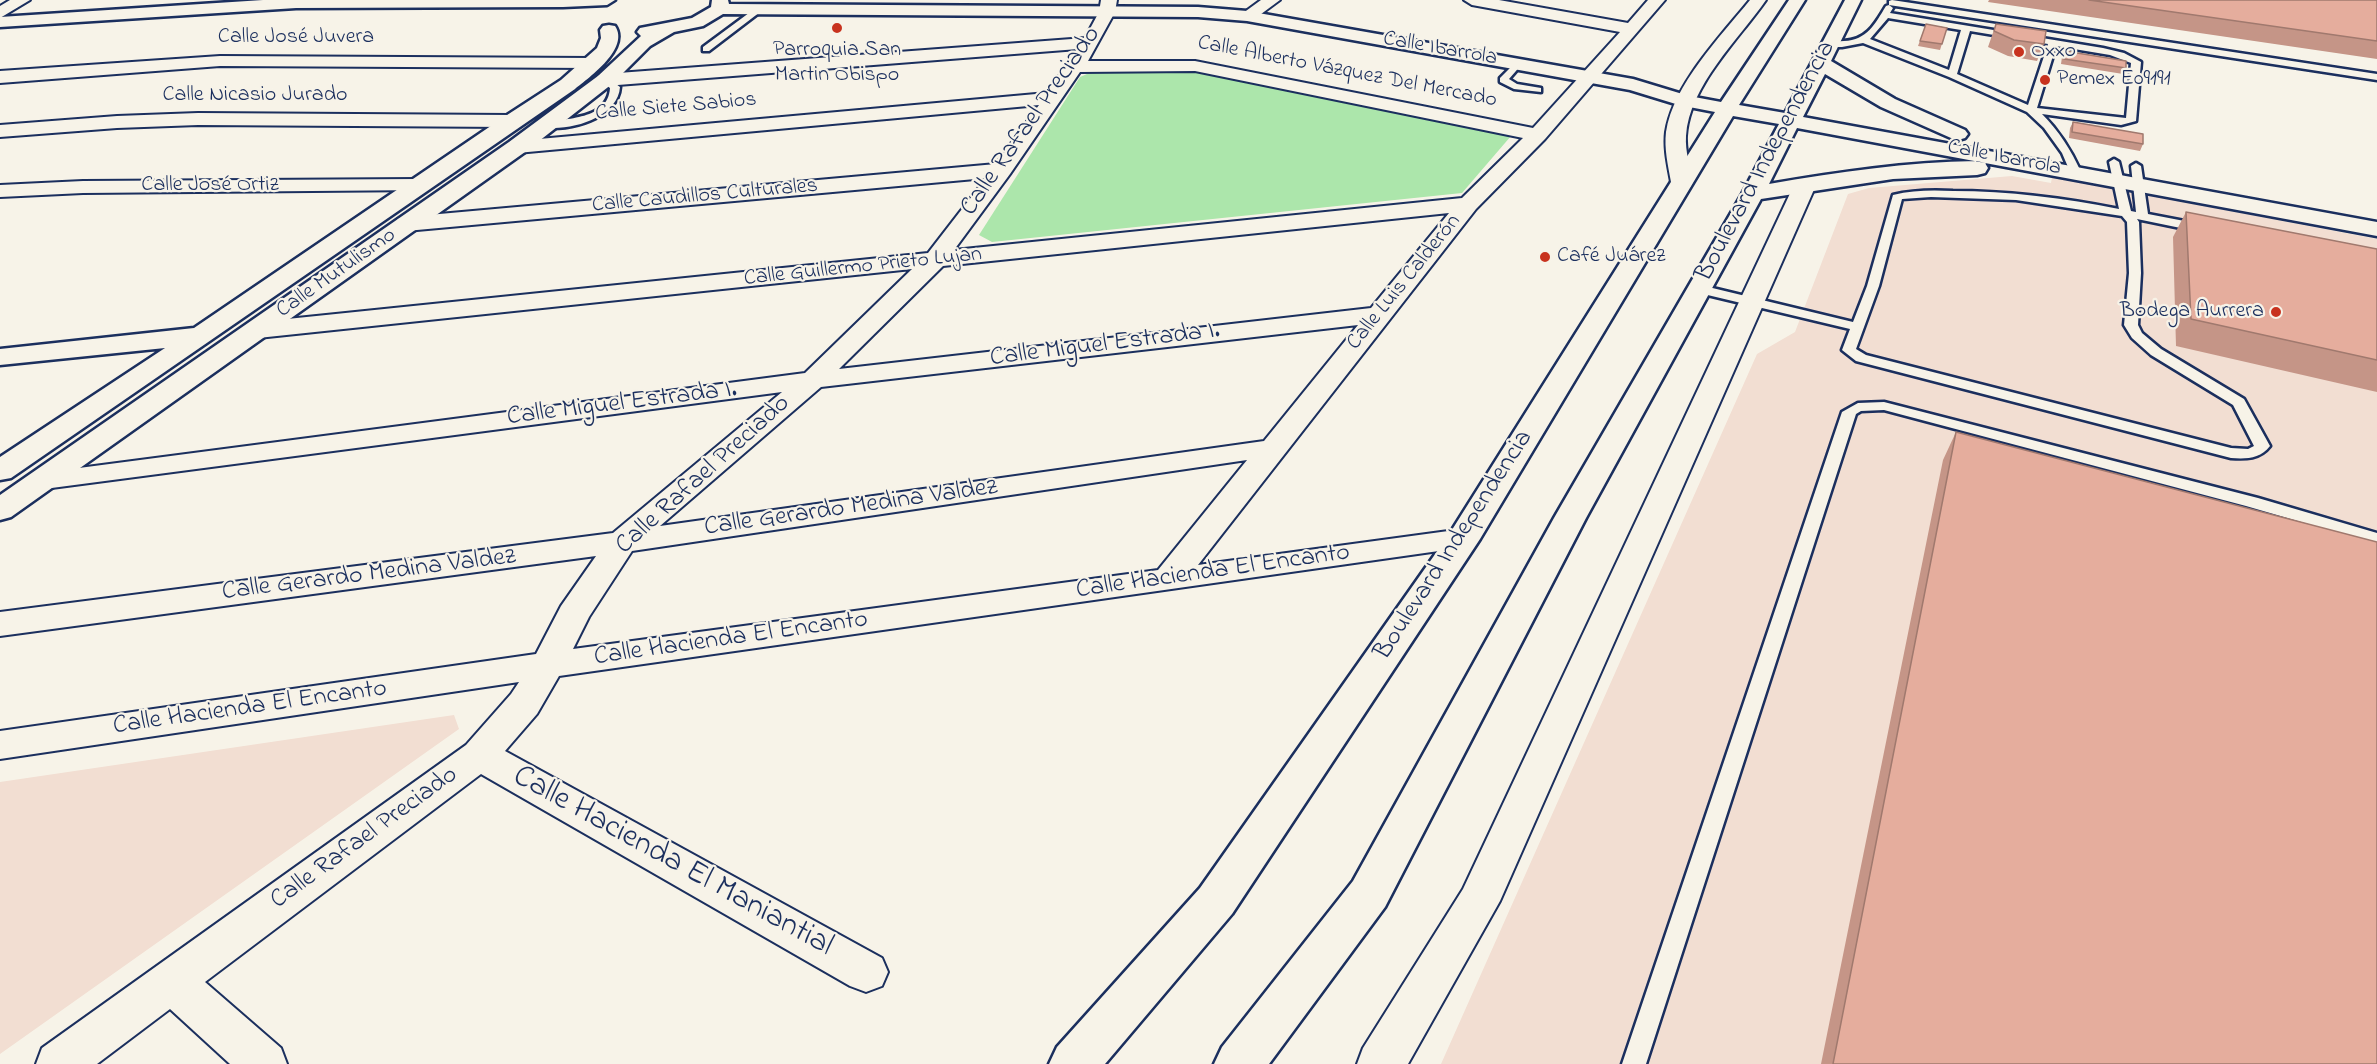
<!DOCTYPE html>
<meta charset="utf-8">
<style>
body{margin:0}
canvas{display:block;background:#f7f3e8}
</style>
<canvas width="2377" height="1064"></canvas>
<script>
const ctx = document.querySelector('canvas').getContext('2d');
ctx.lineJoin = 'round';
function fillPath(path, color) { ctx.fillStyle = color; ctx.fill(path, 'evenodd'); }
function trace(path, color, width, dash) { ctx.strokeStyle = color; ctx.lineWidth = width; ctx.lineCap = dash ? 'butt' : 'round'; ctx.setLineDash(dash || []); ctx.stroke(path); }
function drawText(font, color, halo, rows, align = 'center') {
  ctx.font = font + ' "Indie Flower",sans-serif'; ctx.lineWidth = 4.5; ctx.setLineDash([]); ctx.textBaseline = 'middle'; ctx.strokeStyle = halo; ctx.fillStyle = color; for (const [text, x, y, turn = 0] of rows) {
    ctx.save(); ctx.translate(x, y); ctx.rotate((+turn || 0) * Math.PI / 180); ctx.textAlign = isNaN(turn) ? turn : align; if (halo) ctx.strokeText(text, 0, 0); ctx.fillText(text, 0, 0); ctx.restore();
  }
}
fillPath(new Path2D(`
 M 2012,176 L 2051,183 L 2052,177 L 2377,239 L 2377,1064 L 1441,1064 L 1757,354 L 1795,332 L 1848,194 L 1869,188 Z
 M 454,715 L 459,729 L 0,1054 L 0,782 Z`), '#f2ded2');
fillPath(new Path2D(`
 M 1094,71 L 1188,71 L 1511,136 L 1462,193 L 992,242 L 979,235 L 1080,77 Z`), '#ace6ab');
const lane = new Path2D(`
 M 1892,0 L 2377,74 L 2377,80 L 1889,5 L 1889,1 Z
 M 1889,5 L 1893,8 L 1890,13 L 2103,48 L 2124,53 L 2141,62 L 2136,121 L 2121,125 L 2042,114 C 2059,131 2071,150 2081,172 L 2079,174 L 2071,174 L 2062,153 L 2044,128 L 2027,112 L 1949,77 L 1863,43 L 1842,47 L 1830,47 L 1825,44 C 1831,40 1837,42 1844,41 C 1867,40 1875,24 1886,6 ZM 1888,18 L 1961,30 L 1949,70 L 1870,39 ZM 1970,31 L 2048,44 L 2028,105 L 1957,74 ZM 2056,46 L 2110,55 L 2131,63 L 2126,118 L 2037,108 Z
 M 757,7 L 764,9 L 709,51 L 703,51 L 703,47 Z
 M 1517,61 L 1522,64 L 1509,79 L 1517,84 L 1541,88 L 1541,92 L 1514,89 L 1500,82 L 1500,78 Z
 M 602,78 L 608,78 L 620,87 C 618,118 569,132 542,127 L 542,123 C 566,118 608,120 610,88 L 602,82 Z
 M 2114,159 L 2119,162 L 2131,211 L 2136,212 L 2131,166 L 2136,163 L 2141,166 L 2148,214 L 2200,224 L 2206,228 L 2200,232 L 2137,219 L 2139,222 L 2141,273 L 2138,325 L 2142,333 L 2161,349 L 2244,399 L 2270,446 C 2260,459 2246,459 2231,458 L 1856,361 L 1842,350 L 1850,329 L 1695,292 L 1694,289 L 1700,285 L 1853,322 L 1867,286 L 1893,195 C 1913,190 1933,190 1953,191 C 2009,191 2064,198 2119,209 L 2109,162 ZM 1931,197 L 2016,200 L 2122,216 L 2127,222 L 2129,273 L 2124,325 L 2132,338 L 2151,355 L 2233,405 L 2254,446 L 2248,449 L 2231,448 L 1866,355 L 1856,349 L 1879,286 L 1902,199 Z
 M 1884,402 L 2258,498 L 2377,533 L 2377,544 L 2246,506 L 1884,410 L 1861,411 L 1856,414 L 1646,1064 L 1622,1064 L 1842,412 L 1858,403 Z`);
const street = new Path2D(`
 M 10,0 L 30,0 L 0,18 L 0,6 Z
 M 1101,0 L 1117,0 L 1115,12 L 1088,61 L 1195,61 L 1533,128 L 1620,32 L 1472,5 L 1464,0 L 1499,0 L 1628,23 L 1648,0 L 1665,0 L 1545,139 L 1476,209 L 1198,565 L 1463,529 L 1474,532 L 1479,539 L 1474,546 L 559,676 L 537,714 L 505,751 L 882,958 L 888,972 L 882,986 L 866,992 L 850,986 L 481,774 L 205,982 L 281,1048 L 287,1064 L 230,1064 L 170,1009 L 97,1064 L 36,1064 L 42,1048 L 466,745 L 511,694 L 519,682 L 0,759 L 0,731 L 536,654 L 561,606 L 596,556 L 0,636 L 0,612 L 613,533 L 782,392 L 44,489 L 33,486 L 29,480 L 33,474 L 805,373 L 912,269 L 258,338 L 249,335 L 245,330 L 249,325 L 258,322 L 928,253 L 986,178 L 406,231 L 398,229 L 395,224 L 398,219 L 406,217 L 996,164 L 1039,105 L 517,153 L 510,151 L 507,147 L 510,143 L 517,141 L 1047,93 L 1078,49 L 605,86 L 598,84 L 596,80 L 598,76 L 605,74 L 1085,38 L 1099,12 ZM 1195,71 L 1523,138 L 1462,198 L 954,250 L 1010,174 L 1080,72 ZM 1449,213 L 1371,308 L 839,369 L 943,266 ZM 1358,325 L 1264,441 L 660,526 L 821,387 ZM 1247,460 L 1158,570 L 573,649 L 589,617 L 632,551 Z
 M 1261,0 L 1280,0 L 1253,20 L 1241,20 L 1239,16 Z
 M 1750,0 L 1766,0 C 1739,39 1689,86 1686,136 C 1685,151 1690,167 1693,182 L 1690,187 L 1682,188 L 1674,187 L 1671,182 C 1668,165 1664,149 1666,132 C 1673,85 1721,36 1750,0 Z
 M 220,56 L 593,58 L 599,59 L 602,63 L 599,67 L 593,68 L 220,66 L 0,83 L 0,71 Z
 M 198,113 L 511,115 L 518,117 L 521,121 L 518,125 L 511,127 L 198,125 L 117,128 L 0,137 L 0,125 L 117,116 Z
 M 419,179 L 427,180 L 430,185 L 427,190 L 83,193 L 0,197 L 0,185 L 83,181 Z
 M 1805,179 L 1813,180 L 1816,185 L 1500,901 L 1408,1064 L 1357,1064 L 1363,1048 L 1463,889 L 1794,185 L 1797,180 Z`);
const secondary = new Path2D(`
 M 263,0 L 615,0 L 607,5 L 563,7 L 296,8 L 0,27 L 0,17 Z
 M 712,0 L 728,0 L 729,4 L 1198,7 L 1247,11 L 1633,79 L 1689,96 L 1721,102 L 1789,0 L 1805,0 L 1739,105 L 1785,113 L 1845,0 L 1861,0 L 1831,61 L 1895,99 L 1965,130 L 1968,134 L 1965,138 L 1958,140 L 1951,138 L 1881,107 L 1825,74 L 1803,117 L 2377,222 L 2377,236 L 1797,128 L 1769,184 C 1838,172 1907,162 1977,161 L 1985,163 L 1988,168 L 1985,173 L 1977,175 L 1893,179 L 1761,199 L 1586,518 L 1385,907 L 1269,1064 L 1214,1064 L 1222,1047 L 1353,881 L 1554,518 L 1742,194 L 1779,124 L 1733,116 L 1480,539 L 1232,914 L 1105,1064 L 1049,1064 L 1057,1047 L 1200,888 L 1450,533 L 1715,112 L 1679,105 L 1630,90 L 1247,21 L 1198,17 L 723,14 L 703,26 L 674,32 L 650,46 L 612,84 L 525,152 L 11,517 L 0,520 L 0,495 L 509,142 L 598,76 L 641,36 L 637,32 L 640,28 L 692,18 L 711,7 Z
 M 609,25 L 615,26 C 630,48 590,77 575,89 L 11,478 L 0,480 L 0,457 L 165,348 L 0,365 L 0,349 L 194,328 L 504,117 L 561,80 L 597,48 L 601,38 L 600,30 L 603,26 Z`);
trace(lane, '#1b2f5e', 5);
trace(street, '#1b2f5e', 4);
trace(secondary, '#1b2f5e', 5);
fillPath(lane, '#f7f3e8');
fillPath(street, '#f7f3e8');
fillPath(secondary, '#f7f3e8');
fillPath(new Path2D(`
 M 1989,0 L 2377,0 L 2377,59 L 1988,2 Z
 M 1926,24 L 1947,28 L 1940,50 L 1918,46 Z
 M 1996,24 L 2044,44 L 2037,61 L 2008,56 L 1988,47 Z
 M 2065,51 L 2126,68 L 2123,74 L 2061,64 L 2062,57 Z
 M 2073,122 L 2143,144 L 2140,151 L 2069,138 L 2070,128 Z
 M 2186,212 L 2377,249 L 2377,392 L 2176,346 L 2173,237 Z
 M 1956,432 L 2377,1064 L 1821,1064 L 1943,460 Z`), '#c59587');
const building = new Path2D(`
 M 2089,0 L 2377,0 L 2377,41 Z
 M 1926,24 L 1947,28 L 1942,44 L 1920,41 Z
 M 1996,24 L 2046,31 L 2044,44 L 2014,40 L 1994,31 Z
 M 2065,51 L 2126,61 L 2126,68 L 2064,59 Z
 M 2073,122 L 2143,134 L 2143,144 L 2072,132 Z
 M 2186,212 L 2377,249 L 2377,360 L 2191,319 Z
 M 1956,432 L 2377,542 L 2377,1064 L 1833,1064 Z`);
fillPath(building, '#e5ad9d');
trace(building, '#a0796e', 1.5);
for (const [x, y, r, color] of [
 [837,28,6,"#c8321e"],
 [2019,52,6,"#c8321e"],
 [2045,80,6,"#c8321e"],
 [1545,257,6,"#c8321e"],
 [2276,312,6,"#c8321e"]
]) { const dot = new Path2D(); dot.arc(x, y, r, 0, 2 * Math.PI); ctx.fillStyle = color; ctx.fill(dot); trace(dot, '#f7f3e8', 2); }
drawText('22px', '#1b2f5e', '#f7f3e8', [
 ["Calle José Juvera",296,38],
 ["Calle Ibarrola",1440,50,10],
 ["Calle Alberto Vázquez Del Mercado",1347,73,11],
 ["Calle Nicasio Jurado",255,96],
 ["Calle Siete Sabios",676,108,-5],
 ["Calle Ibarrola",2004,159,11],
 ["Calle José Ortiz",210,186],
 ["Calle Caudillos Culturales",705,197,-5],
 ["Calle Guillermo Prieto Lujan",863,268,-6],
 ["Calle Mutulismo",337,274,-35],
 ["Calle Luis Calderón",1405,283,-51]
]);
drawText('22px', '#1b2f5e', '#f7f3e8', [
 ["Parroquia San",837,51,"center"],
 ["Martin Obispo",837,76,"center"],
 ["Oxxo",2031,52],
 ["Pemex E09191",2057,80],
 ["Café Juárez",1557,257],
 ["Bodega Aurrera",2264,312,"right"]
], 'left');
drawText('26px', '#1b2f5e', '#f7f3e8', [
 ["Calle Rafael Preciado",1032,122,-55],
 ["Boulevard Independencia",1767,162,-62],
 ["Calle Miguel Estrada I.",1105,346,-7],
 ["Calle Miguel Estrada I.",622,405,-7],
 ["Calle Rafael Preciado",704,476,-42],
 ["Calle Gerardo Medina Valdez",851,509,-8],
 ["Boulevard Independencia",1455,546,-57],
 ["Calle Hacienda El Encanto",1213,573,-8],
 ["Calle Gerardo Medina Valdez",369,576,-7],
 ["Calle Hacienda El Encanto",731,640,-8],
 ["Calle Hacienda El Encanto",250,709,-8],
 ["Calle Rafael Preciado",365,839,-36]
]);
drawText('32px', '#1b2f5e', '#f7f3e8', [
 ["Calle Hacienda El Maniantial",672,863,29]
]);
</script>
